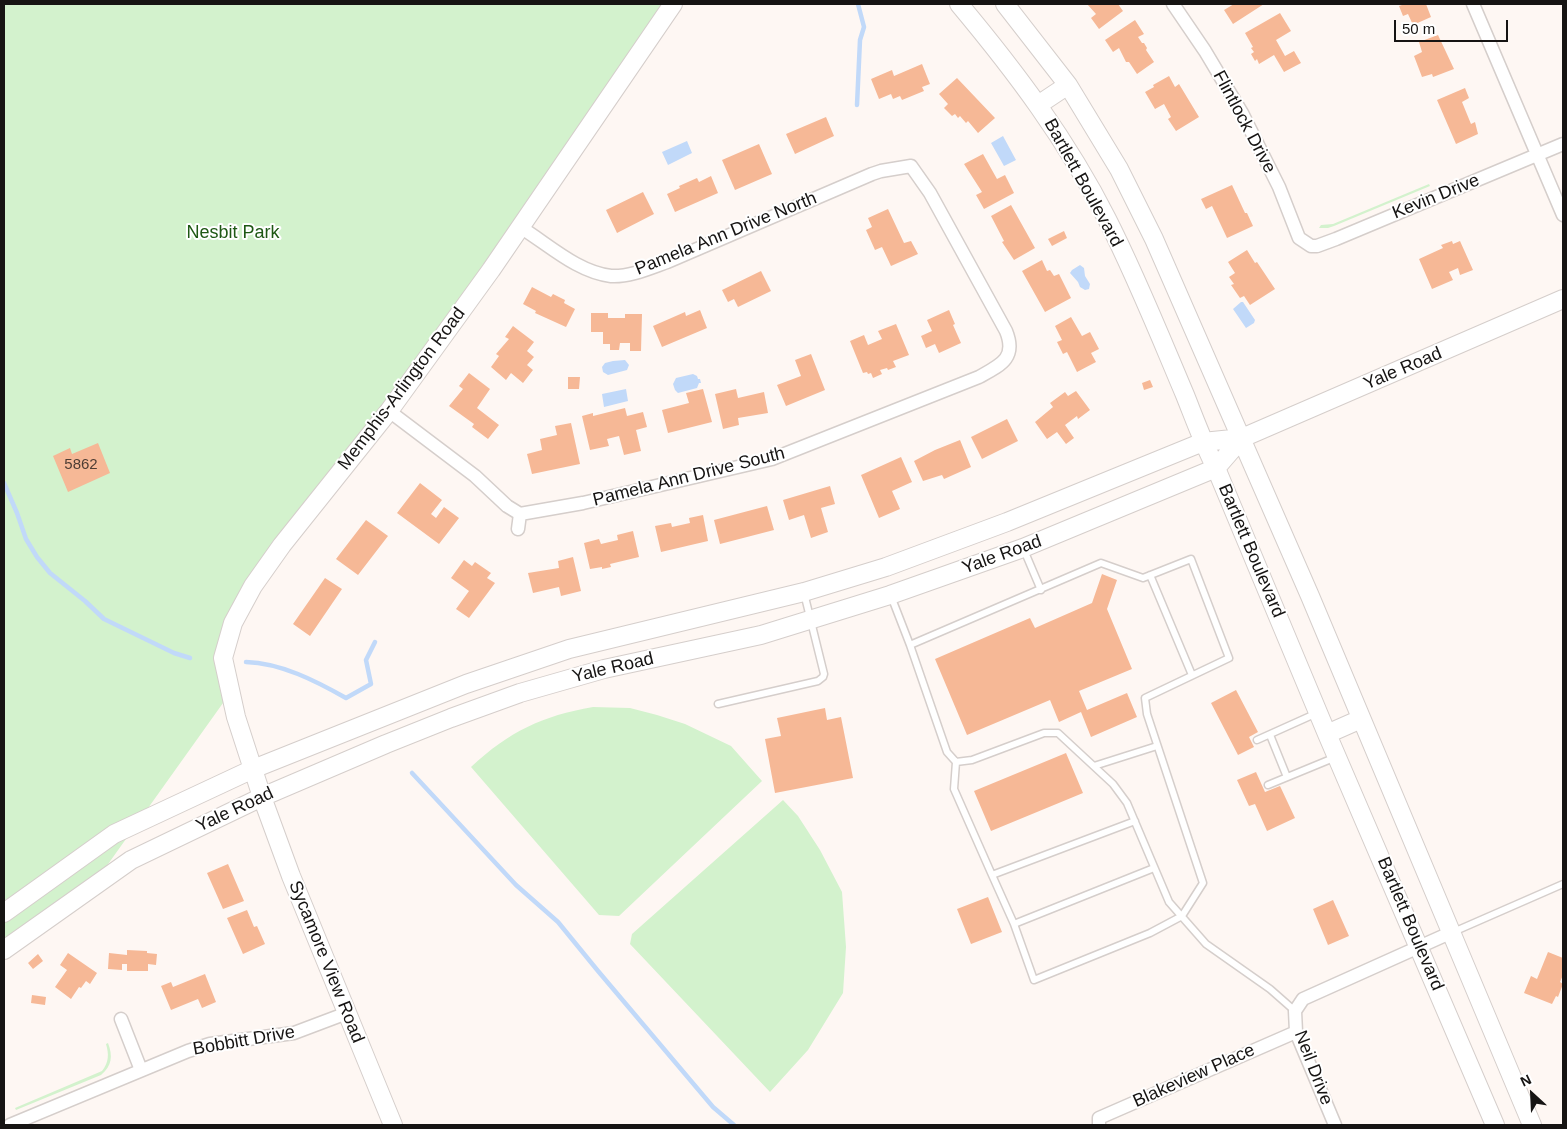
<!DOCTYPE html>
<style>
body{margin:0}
#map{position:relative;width:1567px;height:1129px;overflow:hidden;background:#fef7f3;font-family:Arial,sans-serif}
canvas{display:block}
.frame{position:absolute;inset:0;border:5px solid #161413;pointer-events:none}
.north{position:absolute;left:1507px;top:1069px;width:50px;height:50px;-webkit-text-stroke:4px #fff;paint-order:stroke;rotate:335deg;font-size:14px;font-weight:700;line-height:20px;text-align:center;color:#161413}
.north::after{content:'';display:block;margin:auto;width:18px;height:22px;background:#161413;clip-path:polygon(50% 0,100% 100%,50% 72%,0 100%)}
.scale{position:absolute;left:1394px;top:20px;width:114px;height:22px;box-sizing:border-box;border:2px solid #161413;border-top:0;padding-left:6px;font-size:15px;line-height:18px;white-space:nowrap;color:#161413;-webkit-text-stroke:4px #fff;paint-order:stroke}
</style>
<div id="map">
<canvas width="1567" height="1129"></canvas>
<div class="frame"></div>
<div class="north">N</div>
<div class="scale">50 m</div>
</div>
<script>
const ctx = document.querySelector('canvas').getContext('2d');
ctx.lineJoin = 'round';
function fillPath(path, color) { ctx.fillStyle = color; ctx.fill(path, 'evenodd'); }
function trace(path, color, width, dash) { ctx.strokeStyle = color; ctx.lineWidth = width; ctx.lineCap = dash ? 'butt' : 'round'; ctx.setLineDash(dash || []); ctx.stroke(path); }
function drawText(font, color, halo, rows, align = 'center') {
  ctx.font = font + ' Arial,sans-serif'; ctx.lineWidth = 4; ctx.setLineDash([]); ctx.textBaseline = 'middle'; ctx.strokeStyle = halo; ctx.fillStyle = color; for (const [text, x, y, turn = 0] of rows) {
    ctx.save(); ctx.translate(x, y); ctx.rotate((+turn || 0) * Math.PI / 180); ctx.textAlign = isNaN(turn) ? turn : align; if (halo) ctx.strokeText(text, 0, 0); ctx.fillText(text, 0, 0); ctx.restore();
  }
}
fillPath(new Path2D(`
 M 4,4 L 674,4 L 272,569 L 241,626 L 232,659 L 233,689 L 86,895 L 4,952 Z
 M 1429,184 L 1430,186 L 1334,226 L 1328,228 L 1319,228 L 1321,225 L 1333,224 Z
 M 593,707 L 630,708 L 657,715 L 685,724 L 731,746 L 762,781 L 619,916 L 599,915 L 471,767 C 510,731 542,716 593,707 Z
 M 783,800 L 798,816 L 820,850 L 842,892 L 846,947 L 843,993 L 808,1050 L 770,1092 L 630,944 L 632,934 Z
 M 108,1043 C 113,1056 112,1066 101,1075 L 16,1110 L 15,1108 L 102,1071 C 109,1062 109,1054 106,1044 Z`), '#d3f2cd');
fillPath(new Path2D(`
 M 1003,136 L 1016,160 L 1004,166 L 991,143 Z
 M 687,141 L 692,153 L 668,165 L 662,152 Z
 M 1080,265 L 1084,268 L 1085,276 L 1090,284 L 1089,289 L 1085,290 L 1080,287 L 1078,282 L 1070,273 L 1072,270 Z
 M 1241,302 L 1243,302 L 1255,320 L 1254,323 L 1246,328 L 1233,309 Z
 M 625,360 L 629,365 L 627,370 L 608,375 L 603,372 L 602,367 L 605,363 L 613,361 Z
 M 693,374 L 697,376 L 698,379 L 700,379 L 701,383 L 699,383 L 697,388 L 678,393 L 675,390 L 673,384 L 676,378 Z
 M 626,389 L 628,401 L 604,407 L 602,394 Z`), '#c1d9f9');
trace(new Path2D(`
 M 857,105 L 860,40 L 864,27 L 858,4
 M 4,483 L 17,513 L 26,539 L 37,557 L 50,573 L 85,601 L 104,619 L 174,653 L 190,658
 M 246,662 C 281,663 316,681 346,698 L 371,684 L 366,660 L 375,642
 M 412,773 L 516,885 L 558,922 L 598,971 L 713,1107 L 734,1125`), '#c1d9f9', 4.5);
fillPath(new Path2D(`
 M 1087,4 L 1118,4 L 1123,11 L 1099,29 L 1091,18 L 1096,14 Z
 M 1234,4 L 1264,4 L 1233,24 L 1224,10 Z
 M 1405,4 L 1426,4 L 1431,17 L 1413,25 L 1408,14 L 1403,16 L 1399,6 Z
 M 1280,13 L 1291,31 L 1276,40 L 1285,56 L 1294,51 L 1301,63 L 1284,72 L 1274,55 L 1259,64 L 1257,59 L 1255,61 L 1251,54 L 1254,52 L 1251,48 L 1253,47 L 1245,33 Z
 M 1135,20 L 1144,34 L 1138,37 L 1142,43 L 1144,43 L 1147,48 L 1146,50 L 1154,62 L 1137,74 L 1129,62 L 1126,62 L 1119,48 L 1113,52 L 1105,40 Z
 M 1438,35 L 1454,69 L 1433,77 L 1432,74 L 1422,77 L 1414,56 L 1422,52 L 1419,42 Z
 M 922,64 L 930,84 L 922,87 L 924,91 L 902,100 L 900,96 L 893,99 L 891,94 L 879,99 L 871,79 L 892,70 L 894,76 Z
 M 1169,76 L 1175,87 L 1179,84 L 1199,117 L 1176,131 L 1168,119 L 1171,117 L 1164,104 L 1155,109 L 1145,92 L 1154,87 L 1153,85 Z
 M 957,78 L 995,118 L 978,133 L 968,121 L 966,123 L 960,116 L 958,118 L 955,114 L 952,116 L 944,108 L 948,104 L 939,94 Z
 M 1465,88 L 1469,98 L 1462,102 L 1471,124 L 1475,122 L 1478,134 L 1456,144 L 1437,100 Z
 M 826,117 L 834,136 L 795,154 L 786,134 Z
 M 759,144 L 772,174 L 735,190 L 722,160 Z
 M 983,154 L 997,179 L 1005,175 L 1014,193 L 984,209 L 976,195 L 982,192 L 964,164 Z
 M 711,176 L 718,193 L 675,212 L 667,194 L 680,188 L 679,186 L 697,178 L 699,182 Z
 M 1232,185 L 1245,213 L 1247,213 L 1253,226 L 1227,238 L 1212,206 L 1206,209 L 1201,199 Z
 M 643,192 L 654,214 L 617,233 L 606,210 Z
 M 1011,205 L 1035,248 L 1014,260 L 1002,242 L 1004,241 L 991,216 Z
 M 888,209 L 904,243 L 911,241 L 918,254 L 891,266 L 882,247 L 875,250 L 866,230 L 872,227 L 868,218 Z
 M 1064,231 L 1067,238 L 1052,246 L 1048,239 Z
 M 1452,241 L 1453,244 L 1460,241 L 1473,270 L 1460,275 L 1458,268 L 1449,272 L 1453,280 L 1432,289 L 1419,259 L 1443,248 L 1441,245 Z
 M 1247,250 L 1255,263 L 1257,262 L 1275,289 L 1250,305 L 1244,296 L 1240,298 L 1231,285 L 1234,284 L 1229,277 L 1235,273 L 1228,262 Z
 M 1042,260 L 1047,271 L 1050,270 L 1054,276 L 1059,274 L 1071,298 L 1045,312 L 1022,271 Z
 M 761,271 L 771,291 L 738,307 L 734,299 L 728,302 L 722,290 Z
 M 532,287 L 551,297 L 553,294 L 565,300 L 564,303 L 575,309 L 566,327 L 535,313 L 536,311 L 523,304 Z
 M 700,310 L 707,328 L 662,347 L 653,326 L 685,312 L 686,316 Z
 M 949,310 L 955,324 L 953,325 L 961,343 L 939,353 L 935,344 L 926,348 L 921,336 L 932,331 L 927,320 Z
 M 591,313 L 608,313 L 608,318 L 625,318 L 625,314 L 642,314 L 641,351 L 630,351 L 630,343 L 620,343 L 619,350 L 610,350 L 610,344 L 603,344 L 603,332 L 591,332 Z
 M 1071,317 L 1082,336 L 1090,332 L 1099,349 L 1091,353 L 1096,362 L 1077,372 L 1067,352 L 1063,354 L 1057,342 L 1062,340 L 1055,326 Z
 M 896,324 L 909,355 L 893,361 L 896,367 L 888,370 L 887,368 L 880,370 L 882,374 L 873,378 L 871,373 L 868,374 L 867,372 L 863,373 L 850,341 L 864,335 L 868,345 L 882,339 L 878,331 Z
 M 513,326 L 534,342 L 527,351 L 534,357 L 527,365 L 533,370 L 523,383 L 511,373 L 506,380 L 491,367 L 499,356 L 496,354 L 509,339 L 505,337 Z
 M 811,354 L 825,390 L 786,406 L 777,385 L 801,376 L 795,360 Z
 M 469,373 L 490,389 L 477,408 L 499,425 L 488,439 L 472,427 L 474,424 L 449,406 L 463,389 L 459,386 Z
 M 568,377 L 580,377 L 579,389 L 568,389 Z
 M 1150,380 L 1153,387 L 1144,390 L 1142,383 Z
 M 703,389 L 712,422 L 668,433 L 662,410 L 689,403 L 686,393 Z
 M 736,389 L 738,398 L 764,392 L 768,413 L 738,418 L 739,425 L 723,429 L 715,394 Z
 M 1076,391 L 1090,410 L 1078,419 L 1077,416 L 1065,425 L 1074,438 L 1066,444 L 1057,432 L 1047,439 L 1035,422 L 1053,407 L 1050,403 L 1065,392 L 1068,396 Z
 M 625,408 L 627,416 L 643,412 L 647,427 L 636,430 L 641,451 L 624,455 L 619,436 L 607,439 L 609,446 L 590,450 L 582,416 L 593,413 L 593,416 Z
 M 1007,419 L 1018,441 L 982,459 L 971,437 Z
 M 571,423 L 580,464 L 532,474 L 527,454 L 542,450 L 540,439 L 557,435 L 555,426 Z
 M 960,440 L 971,467 L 944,479 L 942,475 L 923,481 L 914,461 L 935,450 Z
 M 98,443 L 110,473 L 68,492 L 53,456 L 70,448 L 72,454 Z
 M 901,457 L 912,482 L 892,491 L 900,509 L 879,518 L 861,475 Z
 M 420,483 L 442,500 L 431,514 L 436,518 L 444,507 L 459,518 L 439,544 L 397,513 Z
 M 830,486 L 835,504 L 821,508 L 828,532 L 811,538 L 804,515 L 789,520 L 783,500 Z
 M 767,506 L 774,530 L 720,544 L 714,520 Z
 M 703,515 L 708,541 L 661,552 L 655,526 L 671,523 L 672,527 L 690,523 L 689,518 Z
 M 366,520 L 388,536 L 358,575 L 336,559 Z
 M 633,531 L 639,557 L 610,564 L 611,567 L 602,569 L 602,567 L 590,569 L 584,543 L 599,539 L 601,544 L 618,540 L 617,535 Z
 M 573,557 L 581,591 L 561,596 L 559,587 L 533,593 L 528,573 L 559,568 L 558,561 Z
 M 464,560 L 472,566 L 475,562 L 491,573 L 487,578 L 495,583 L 469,618 L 456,609 L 469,591 L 451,578 Z
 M 1102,574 L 1117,580 L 1107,609 L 1132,669 L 1079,691 L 1087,710 L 1127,693 L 1137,717 L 1091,737 L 1081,712 L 1059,722 L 1050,700 L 967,735 L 935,659 L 1030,618 L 1035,628 L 1092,603 Z
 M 325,578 L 342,589 L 310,636 L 293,624 Z
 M 1236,690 L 1258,732 L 1249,737 L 1254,747 L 1238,755 L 1211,703 Z
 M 825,708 L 827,720 L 841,717 L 853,778 L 775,793 L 765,739 L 781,736 L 777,718 Z
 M 1066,753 L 1083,793 L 991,831 L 974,791 Z
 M 1256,772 L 1265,792 L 1280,786 L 1295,818 L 1267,831 L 1255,804 L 1249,806 L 1237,780 Z
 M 228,864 L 244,901 L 223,909 L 207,873 Z
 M 988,897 L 1002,932 L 971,944 L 957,909 Z
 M 1333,900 L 1349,936 L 1328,945 L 1313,909 Z
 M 247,910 L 254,927 L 257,926 L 265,944 L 243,954 L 227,918 Z
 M 127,950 L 147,951 L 147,953 L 157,954 L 156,965 L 148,964 L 148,971 L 127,971 L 127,964 L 122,964 L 122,970 L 108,969 L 109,953 L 127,955 Z
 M 1548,952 L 1563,958 L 1563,975 L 1560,982 L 1563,984 L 1558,997 L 1556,996 L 1552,1004 L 1524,993 L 1531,976 L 1537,979 Z
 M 68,953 L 97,973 L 90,984 L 86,981 L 81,988 L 79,987 L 71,999 L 55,987 L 67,970 L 60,965 Z
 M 38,954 L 43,961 L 33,969 L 28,963 Z
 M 205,974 L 216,1002 L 202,1008 L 198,999 L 171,1010 L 161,986 L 171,982 L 173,987 Z
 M 32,995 L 46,997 L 45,1005 L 31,1003 Z`), '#f6b896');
const lane = new Path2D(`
 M 1024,550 L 1041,590
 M 1150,575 L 1192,675
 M 891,596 L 910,645 L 947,752 L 956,762 L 972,760 L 1044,733 L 1058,733 L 1113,784 L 1127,803 L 1169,902 L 1206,944 L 1270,989 L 1295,1011
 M 910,645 L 1101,563 L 1143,578 L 1191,559 L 1229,658 L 1145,698 L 1147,714 L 1203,883 L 1182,916 L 1150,933 L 1034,980 L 1014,924
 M 718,704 L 818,681 L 823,677 L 824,674 L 804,593
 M 1270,735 L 1287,777
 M 1257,740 L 1317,713
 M 956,762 L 954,789 L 992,875 L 1135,821
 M 1094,766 L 1157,746
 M 1268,785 L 1336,757
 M 992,875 L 1014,924 L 1154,868
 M 1451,933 L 1563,884`);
const street = new Path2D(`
 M 1173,4 L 1205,51 L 1242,113 L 1279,187 L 1299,238 L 1311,246 L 1317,246 L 1336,239 L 1563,144
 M 1473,4 L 1563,215
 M 389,411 L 475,476 L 507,506 L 520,514 L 583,503 L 772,459 L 979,377 C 1001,365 1017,358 1006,331 L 930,193 L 911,166 L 881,171 L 872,174 L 667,262 C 650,268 630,277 611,276 C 577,272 548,244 520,227
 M 518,529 L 520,514
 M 121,1019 L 141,1070
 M 10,1125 L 188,1051 L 210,1044 L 294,1033 L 347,1013
 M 1099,1125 L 1099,1118 L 1296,1032
 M 1335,1125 L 1296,1032 L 1295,1011 L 1303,999 L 1450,933`);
const secondary = new Path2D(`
 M 959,4 C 1015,71 1067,140 1107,219 C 1136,276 1160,336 1185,395 C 1195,420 1204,445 1216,468 L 1327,734 L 1495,1125
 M 1005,4 L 1068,85 L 1119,169 L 1154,239 L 1310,596 L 1532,1125
 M 1038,105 L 1068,85
 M 1327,734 L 1361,719
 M 4,913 L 114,834 L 253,769 L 466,684 L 569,649 L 804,592 L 886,567 L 1007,522 L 1203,442 L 1242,438 L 1563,299
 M 4,950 L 131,860 L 262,797 L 386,744 L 451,718 L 520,693 L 604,669 L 761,635 L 890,595 L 1023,548 L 1216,468 L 1242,438
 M 393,1125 L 291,876 L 262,797 L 236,717 L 223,658 L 233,623 L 253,586 L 282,545 L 389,411 L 491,270 L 673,4`);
trace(lane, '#d5cecb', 9);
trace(street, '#d5cecb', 15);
trace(secondary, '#d5cecb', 20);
trace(lane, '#fff', 6);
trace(street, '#fff', 12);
trace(secondary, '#fff', 18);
drawText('15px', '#4e3d34', null, [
 ["5862",81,465]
]);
drawText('18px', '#161413', '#fff', [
 ["Flintlock Drive",1244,122,62],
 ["Bartlett Boulevard",1083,183,61],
 ["Kevin Drive",1436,197,-22],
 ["Pamela Ann Drive North",726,234,-22],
 ["Yale Road",1403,369,-23],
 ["Memphis-Arlington Road",402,389,-53],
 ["Pamela Ann Drive South",689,477,-14],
 ["Bartlett Boulevard",1251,551,67],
 ["Yale Road",1002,555,-20],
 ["Yale Road",613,668,-13],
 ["Yale Road",235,810,-25],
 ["Bartlett Boulevard",1410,924,67],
 ["Sycamore View Road",326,962,68],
 ["Bobbitt Drive",244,1041,-10],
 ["Neil Drive",1313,1068,69],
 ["Blakeview Place",1194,1076,-24]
]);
drawText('18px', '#1e5814', '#fff', [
 ["Nesbit Park",233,233]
]);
</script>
